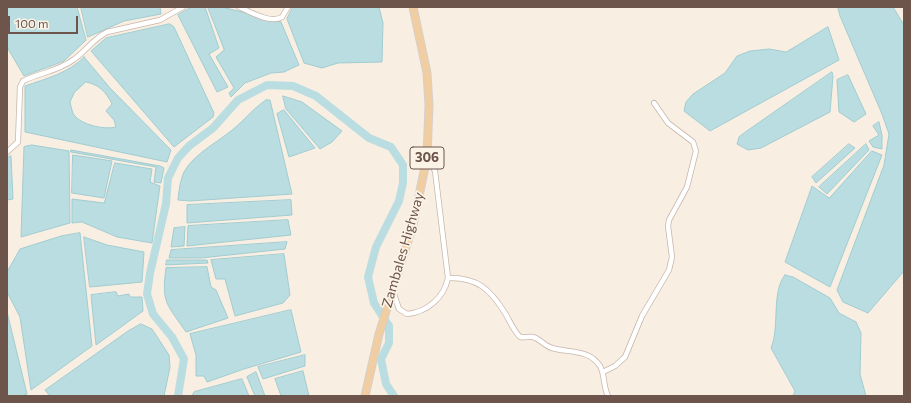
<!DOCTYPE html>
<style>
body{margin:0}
#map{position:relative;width:911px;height:403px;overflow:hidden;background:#f9eee2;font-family:Commissioner,sans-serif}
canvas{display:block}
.frame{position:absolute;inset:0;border:8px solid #6d554c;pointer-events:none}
.scale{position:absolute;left:8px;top:16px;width:70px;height:18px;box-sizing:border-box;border:2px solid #6d554c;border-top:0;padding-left:5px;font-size:12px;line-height:14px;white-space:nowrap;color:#6d554c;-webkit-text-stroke:3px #fcf3e7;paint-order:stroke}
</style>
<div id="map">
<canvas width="911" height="403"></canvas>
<div class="frame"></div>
<div class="scale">100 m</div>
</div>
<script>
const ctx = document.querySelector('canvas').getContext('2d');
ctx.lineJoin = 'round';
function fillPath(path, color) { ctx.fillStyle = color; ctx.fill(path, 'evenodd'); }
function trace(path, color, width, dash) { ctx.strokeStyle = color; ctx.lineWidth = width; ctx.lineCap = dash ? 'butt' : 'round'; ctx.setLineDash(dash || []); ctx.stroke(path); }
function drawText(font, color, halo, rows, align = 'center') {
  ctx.font = font + ' Commissioner,sans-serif'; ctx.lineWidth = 3.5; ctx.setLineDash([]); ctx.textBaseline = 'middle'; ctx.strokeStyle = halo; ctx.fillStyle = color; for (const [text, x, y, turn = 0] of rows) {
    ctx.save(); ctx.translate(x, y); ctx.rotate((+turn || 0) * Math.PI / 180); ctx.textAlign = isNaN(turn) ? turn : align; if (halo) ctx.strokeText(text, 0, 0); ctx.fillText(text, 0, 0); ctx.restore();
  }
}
const water = new Path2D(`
 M 7,7 L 77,7 L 86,40 L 64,61 L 24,76 L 7,47 Z
 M 81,7 L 160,7 L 161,14 L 124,21 L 88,37 Z
 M 192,7 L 205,7 L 219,48 L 209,54 L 228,87 L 217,92 L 178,15 Z
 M 208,7 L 222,7 L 281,22 L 299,65 L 284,72 L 271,73 L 245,83 L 231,97 L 229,93 L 234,88 L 216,57 L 224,50 Z
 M 293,7 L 379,7 L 383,23 L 382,62 L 338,63 L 322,68 L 304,63 L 287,19 Z
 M 838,7 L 893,7 L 904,25 L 904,271 L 868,313 L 843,302 L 837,290 L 884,165 L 889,134 L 882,114 L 840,16 Z
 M 170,24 L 174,27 L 214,113 L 213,117 L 174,147 L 91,51 L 106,38 Z
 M 828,27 L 839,60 L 710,131 L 684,111 L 686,102 L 693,94 L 725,73 L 737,56 L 750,51 L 769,49 L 786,52 Z
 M 84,57 L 110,88 L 171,150 L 167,162 L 25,132 L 25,86 C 45,79 69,73 84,57 ZM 86,82 C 100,85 106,92 112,104 L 106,111 L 114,120 L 116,127 C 105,130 81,125 74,115 C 72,112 71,106 70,102 L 74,93 Z
 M 832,72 L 833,76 L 830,112 L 761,148 L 748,150 L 737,144 L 739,137 L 744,133 Z
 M 848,75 L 866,114 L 854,122 L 839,112 L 837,80 Z
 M 283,96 L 302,102 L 342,131 L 332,142 L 320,149 L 286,109 Z
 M 266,100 L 270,100 L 292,194 L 190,201 L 178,200 C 179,191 180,181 184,172 C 195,152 221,141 238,125 C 247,117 254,108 266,100 Z
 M 284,110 L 315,148 L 289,157 L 277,114 Z
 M 879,122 L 882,135 L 882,149 L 873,147 L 869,141 L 879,135 L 873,126 Z
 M 849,144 L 855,148 L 816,183 L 812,177 Z
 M 866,144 L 869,150 L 827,194 L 819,187 Z
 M 32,145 L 69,151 L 70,223 L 21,237 L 24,147 Z
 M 71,150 L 160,166 L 164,168 L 161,183 L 154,182 L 156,167 L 71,152 Z
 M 872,151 L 882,155 L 830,287 L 785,262 L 812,186 L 829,198 Z
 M 73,155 L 112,161 L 104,198 L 72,193 Z
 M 11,156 L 13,199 L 7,200 L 7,158 Z
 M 115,163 L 152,169 L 150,182 L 160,186 L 152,243 L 117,237 L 82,222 L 72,223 L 72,199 L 104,203 Z
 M 291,200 L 292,215 L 187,223 L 187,205 Z
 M 288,220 L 291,235 L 187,246 L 188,226 Z
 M 185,227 L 184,246 L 171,247 L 174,228 Z
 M 80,233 L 92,346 L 31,390 L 20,317 L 7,292 L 7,272 L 20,249 L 61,236 Z
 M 84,237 L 107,245 L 144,252 L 142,282 L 90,287 Z
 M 287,242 L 285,249 L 201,258 L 169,258 L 171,250 Z
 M 284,254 L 290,295 L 283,303 L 235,316 L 225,279 L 216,279 L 211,260 Z
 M 167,260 L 207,260 L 208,263 L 166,265 Z
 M 207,267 L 211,287 L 216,290 L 228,318 L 186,332 C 167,304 161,303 166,268 Z
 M 785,275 L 793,277 L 830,298 L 839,313 L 856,322 L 861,333 L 860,374 L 866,396 L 793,396 L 795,391 L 771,348 C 780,327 771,292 785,275 Z
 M 116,292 L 118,296 L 129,294 L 130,297 L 142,297 L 143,311 L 96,345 L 91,295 Z
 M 291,310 L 301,352 L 244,369 L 207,382 L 204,376 L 196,376 L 196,355 L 190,334 Z
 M 7,312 L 27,394 L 22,396 L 7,396 Z
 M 141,324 L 152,329 L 169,355 L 170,367 L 164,396 L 50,396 L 45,390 L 128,331 Z
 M 305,355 L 305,366 L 263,379 L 258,367 Z
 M 303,371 L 309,396 L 281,396 L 275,379 Z
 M 256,372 L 265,396 L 255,396 L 247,377 Z
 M 242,379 L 249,396 L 192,396 L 194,392 Z`);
fillPath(water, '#b9dde0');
trace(water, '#a1ccd0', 1);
trace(new Path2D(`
 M 178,396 L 184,359 L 172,337 L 153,314 L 147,294 L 150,273 L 166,204 L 168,178 L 178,158 L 189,146 L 213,128 L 238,100 L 267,85 L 293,86 L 316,96 L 369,138 L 391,147 L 403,165 L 403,183 L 399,201 L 376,247 L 368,277 L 374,303 L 389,326 L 389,343 L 381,359 L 386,384 L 394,396`), '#b9dde0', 8);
const minor = new Path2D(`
 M 239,7 C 250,12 271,24 282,17 L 288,7
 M 7,152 L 18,142 L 20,87 L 23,81 C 39,73 58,71 73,60 C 85,52 93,39 107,32 L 160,20 L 183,7
 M 448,278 C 477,277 490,289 505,313 C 510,321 513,330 520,337 C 525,338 529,336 533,337 C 540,339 545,346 552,348 C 569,353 589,349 600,366 C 605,375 603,386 608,396
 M 393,291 L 399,309 L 407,314 C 427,312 444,298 448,278 L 435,171 L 427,157
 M 603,372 L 615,366 L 625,357 L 642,316 L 669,270 L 672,257 L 668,226 L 669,220 L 687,187 L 696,151 L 693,142 L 668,123 L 654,103`);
const primary = new Path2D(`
 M 365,396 L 379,334 L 413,225 L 427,157 L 429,105 L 427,73 L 413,7`);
trace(minor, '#c8b6ab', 6);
trace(primary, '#d6cfcd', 9);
trace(minor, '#fff', 4.5);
trace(primary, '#f1cea1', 7);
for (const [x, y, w] of [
 [427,158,34]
]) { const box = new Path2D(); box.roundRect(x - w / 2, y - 11, w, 22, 3); ctx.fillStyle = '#fcf3e7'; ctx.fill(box); trace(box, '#6d554c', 1); }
drawText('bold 13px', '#6d554c', null, [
 ["306",427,158]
]);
drawText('14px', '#6d554c', '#fcf3e7', [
 ["Zambales Highway",403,250,-74]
]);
</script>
